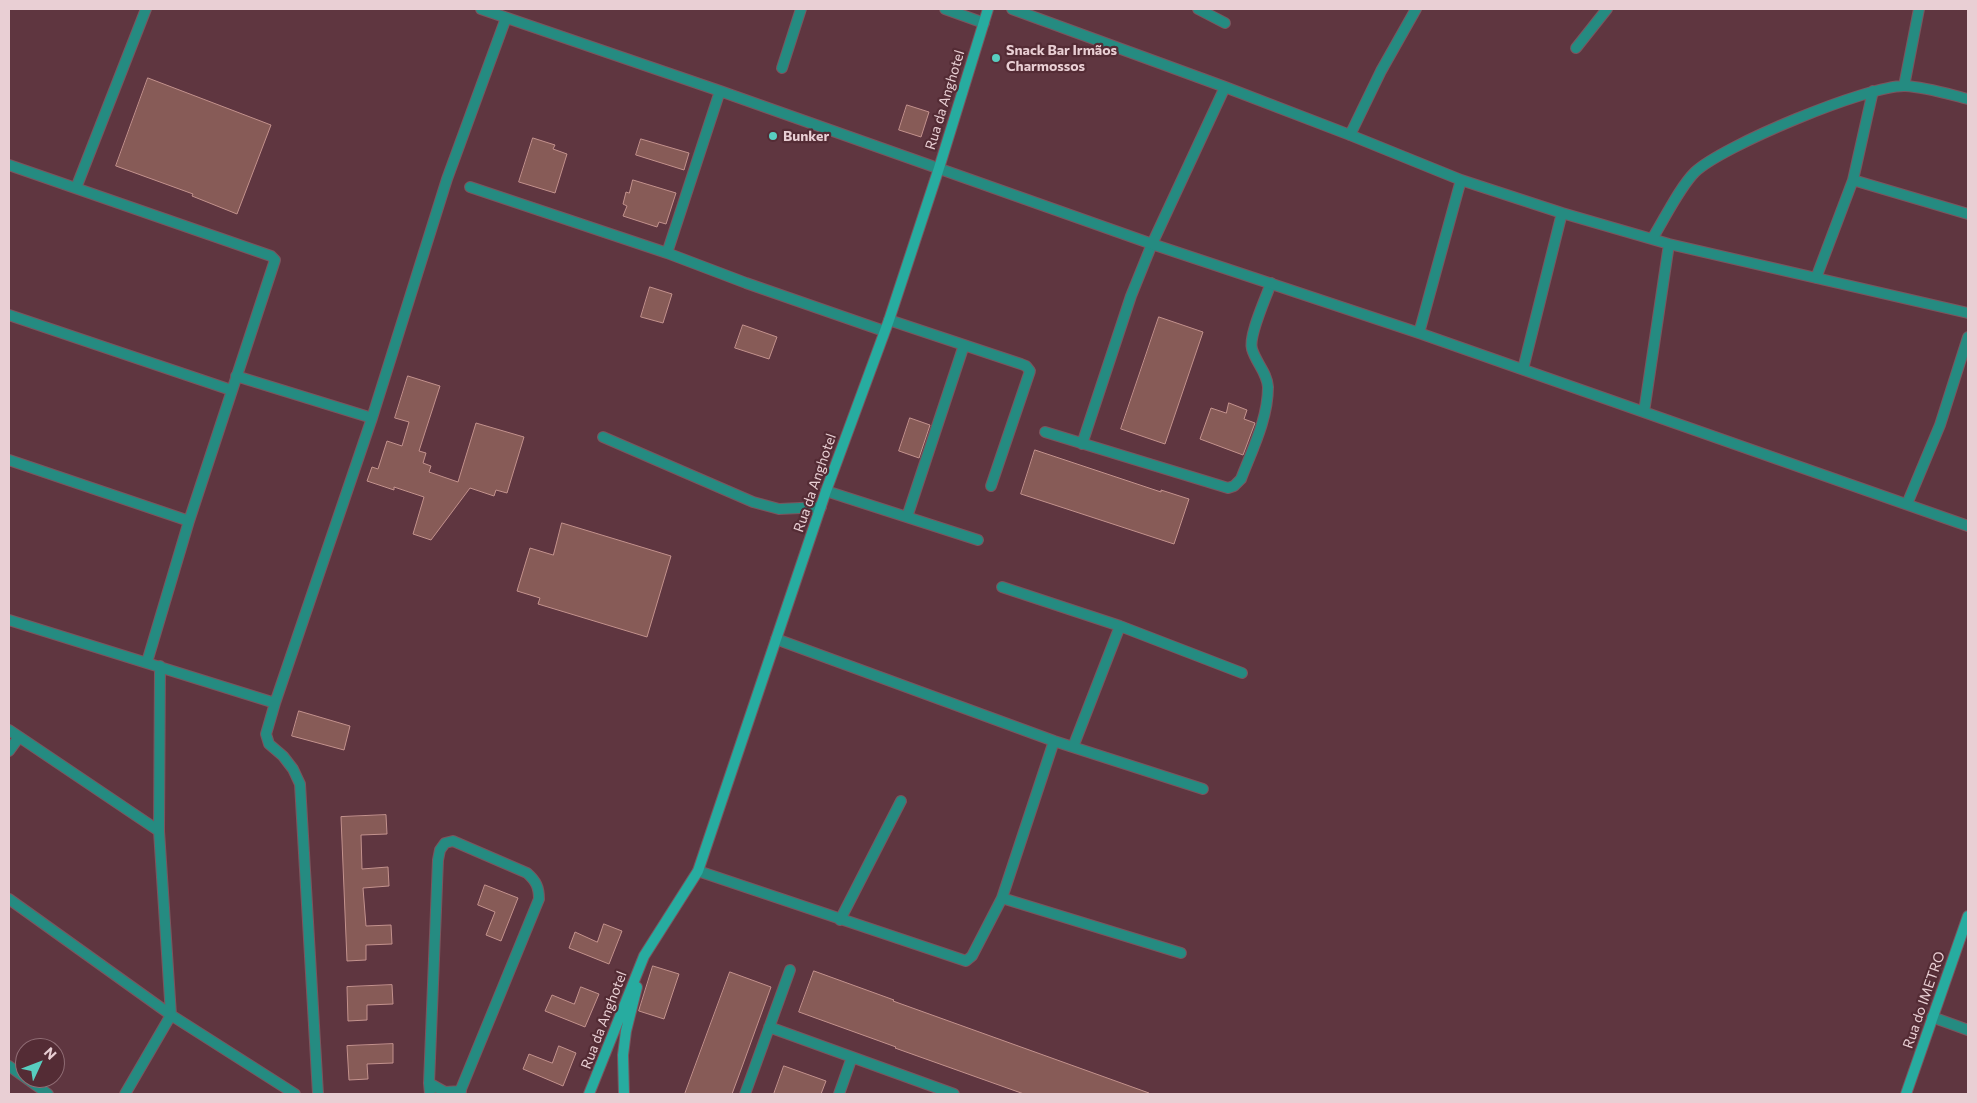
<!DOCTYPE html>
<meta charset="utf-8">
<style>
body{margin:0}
#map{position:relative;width:1977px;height:1103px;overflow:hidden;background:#5f3640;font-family:Commissioner,sans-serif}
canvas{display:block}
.frame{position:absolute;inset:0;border:10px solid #e9cfd4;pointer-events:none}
.north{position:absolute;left:15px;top:1038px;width:50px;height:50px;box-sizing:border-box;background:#542c35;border:1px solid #906d75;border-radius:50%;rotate:47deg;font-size:14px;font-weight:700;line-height:20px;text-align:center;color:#e9cfd4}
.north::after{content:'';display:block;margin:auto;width:18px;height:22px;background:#58cec0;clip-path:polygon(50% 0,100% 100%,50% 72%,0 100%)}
</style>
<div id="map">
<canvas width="1977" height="1103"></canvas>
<div class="frame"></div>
<div class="north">N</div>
</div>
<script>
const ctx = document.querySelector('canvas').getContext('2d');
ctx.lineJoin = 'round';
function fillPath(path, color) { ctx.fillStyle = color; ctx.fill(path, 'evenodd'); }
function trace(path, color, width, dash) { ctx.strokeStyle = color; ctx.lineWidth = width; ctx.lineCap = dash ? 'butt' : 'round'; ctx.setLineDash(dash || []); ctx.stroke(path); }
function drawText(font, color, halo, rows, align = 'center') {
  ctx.font = font + ' Commissioner,sans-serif'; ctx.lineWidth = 4.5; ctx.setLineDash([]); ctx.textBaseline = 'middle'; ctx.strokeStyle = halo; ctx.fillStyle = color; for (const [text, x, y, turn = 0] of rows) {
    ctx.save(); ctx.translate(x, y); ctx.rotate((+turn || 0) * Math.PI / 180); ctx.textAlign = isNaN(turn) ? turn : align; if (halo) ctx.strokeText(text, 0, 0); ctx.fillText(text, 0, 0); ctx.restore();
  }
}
const building = new Path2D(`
 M 148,78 L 271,125 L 237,214 L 192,196 L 193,194 L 116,166 Z
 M 907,105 L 929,112 L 921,137 L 899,130 Z
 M 533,138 L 555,145 L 553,149 L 567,154 L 555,193 L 519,182 Z
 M 641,139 L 689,153 L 684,170 L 636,155 Z
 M 633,180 L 676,193 L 666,224 L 659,222 L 657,227 L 623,216 L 627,206 L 623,204 L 626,192 L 629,193 Z
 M 650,287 L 672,294 L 663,323 L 641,317 Z
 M 1159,317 L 1203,332 L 1165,444 L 1121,429 Z
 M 743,325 L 777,337 L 769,359 L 735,348 Z
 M 408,376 L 440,386 L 419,451 L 426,453 L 423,463 L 431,466 L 429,472 L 458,482 L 476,423 L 524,437 L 507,493 L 496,490 L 494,496 L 470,488 L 431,540 L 413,534 L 424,497 L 394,487 L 394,490 L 367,481 L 372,467 L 378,469 L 387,441 L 402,446 L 409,422 L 395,418 Z
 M 1229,403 L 1247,410 L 1244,419 L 1255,423 L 1243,455 L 1200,439 L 1211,408 L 1226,413 Z
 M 910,418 L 930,425 L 919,458 L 899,451 Z
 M 1035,450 L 1161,492 L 1161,490 L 1189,499 L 1174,544 L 1021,494 Z
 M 562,523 L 671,556 L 647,637 L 538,604 L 540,598 L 517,591 L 530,548 L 553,555 Z
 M 299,711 L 350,726 L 344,750 L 292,736 Z
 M 386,815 L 387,834 L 361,835 L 362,869 L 388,867 L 389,886 L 363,888 L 366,926 L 391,925 L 392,944 L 366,945 L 366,960 L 347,961 L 341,817 Z
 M 485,885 L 518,898 L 501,941 L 486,935 L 495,912 L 478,905 Z
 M 604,924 L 622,931 L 609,964 L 569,948 L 575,932 L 597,942 Z
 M 653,966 L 679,974 L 664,1019 L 639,1011 Z
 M 814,971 L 894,1000 L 893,1001 L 1149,1093 L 1149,1094 L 1024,1094 L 895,1048 L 896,1047 L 799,1012 Z
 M 730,972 L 771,987 L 742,1067 L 732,1094 L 685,1094 Z
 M 392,985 L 393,1004 L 367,1005 L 367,1020 L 348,1021 L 347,987 Z
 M 581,987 L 599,994 L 585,1027 L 545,1011 L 552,995 L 574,1004 Z
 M 393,1044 L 393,1063 L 367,1064 L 368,1079 L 349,1080 L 347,1046 Z
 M 559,1046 L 576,1053 L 563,1086 L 523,1069 L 529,1054 L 552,1063 Z
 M 784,1066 L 826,1081 L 821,1094 L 774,1094 Z`);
fillPath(building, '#875b57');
trace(building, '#c3928d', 1);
const service = new Path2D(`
 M 945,9 L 984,23
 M 782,68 L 801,9
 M 1045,432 L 1228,488 L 1234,486 L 1241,479 C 1252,450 1268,419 1268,387 C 1267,372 1256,363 1252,349 C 1248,336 1266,298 1271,283
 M 603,437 L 753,502 L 779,509 L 821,507
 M 1082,444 L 1131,296 L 1152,244
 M 1907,504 L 1940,425 L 1968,337`);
const minor = new Path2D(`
 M 481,9 L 720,91 L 1152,244 L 1419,333 L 1968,526
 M 1012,9 L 1225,87 L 1350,135 L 1461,180 L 1562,213 L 1669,244 L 1968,313
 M 1198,9 L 1225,23
 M 1576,48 L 1607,9
 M 1904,86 L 1919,9
 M 1350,135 L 1381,71 L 1416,9
 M 9,165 L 271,256 L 275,260 L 189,521 L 147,662
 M 1853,180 L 1968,214
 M 470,187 L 667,253 L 746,283 L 884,331
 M 76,188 L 146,9
 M 1652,239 C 1664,220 1679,188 1695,172 C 1722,146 1868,85 1905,86 C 1926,87 1948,94 1968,99
 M 1152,244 L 1225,87
 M 667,253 L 720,91
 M 1816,278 L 1853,180 L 1873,91
 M 9,315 L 231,390
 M 889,320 L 1021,364 L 1026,366 L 1030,371 L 991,486
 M 1419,333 L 1461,180
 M 1523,369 L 1562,213
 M 236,376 L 372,418
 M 1644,412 L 1669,244
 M 9,460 L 189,521
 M 826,491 L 978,540
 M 907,517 L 964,345
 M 1002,587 L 1120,626 L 1242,673
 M 9,620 L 275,703
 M 776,639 L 1054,741 L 1203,789
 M 9,730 L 159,831
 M 1073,747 L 1120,626
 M 9,751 L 19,737
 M 698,871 L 966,961 L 972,956 L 1002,898 L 1054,741
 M 1002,898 L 1181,953
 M 9,899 L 171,1015 L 295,1094
 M 840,920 L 901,801
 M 1932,1017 L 1968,1030
 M 769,1027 L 954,1094
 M 9,1066 L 48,1094
 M 429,1083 L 445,1092 L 461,1091
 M 125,1094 L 171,1015 L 159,831 L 160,666
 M 318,1094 L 300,784 L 293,769 L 283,756 L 269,744 L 266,734 L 275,703 L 372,418 L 447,179 L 506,18
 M 430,1094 L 429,1083 L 438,860 L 440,850 L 445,843 L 453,841 L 527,873 C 536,881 539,887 539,899 L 459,1094
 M 745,1094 L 790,970
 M 839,1094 L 852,1057`);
const secondary = new Path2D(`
 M 589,1094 L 644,956 L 698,871 L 826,491 L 889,320 L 939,168 L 988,9
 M 624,1094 L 623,1055 L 626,1031 L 637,987
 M 1906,1094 L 1968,916`);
trace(service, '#7b555e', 12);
trace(minor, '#7b555e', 12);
trace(secondary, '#7b555e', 12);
trace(service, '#258b81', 10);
trace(minor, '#258b81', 10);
trace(secondary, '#27aca0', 10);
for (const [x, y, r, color] of [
 [996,58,5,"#58cec0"],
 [773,136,5,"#58cec0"]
]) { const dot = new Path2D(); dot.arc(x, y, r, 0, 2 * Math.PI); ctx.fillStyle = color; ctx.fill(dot); trace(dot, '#542c35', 2); }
drawText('bold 14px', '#e9cfd4', '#542c35', [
 ["Snack Bar Irmãos",1006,50],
 ["Charmossos",1006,66],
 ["Bunker",783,136]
], 'left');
drawText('14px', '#e9cfd4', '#542c35', [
 ["Rua da Anghotel",945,100,-73],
 ["Rua da Anghotel",815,483,-71],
 ["Rua do IMETRO",1924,1000,-71],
 ["Rua da Anghotel",604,1020,-69]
]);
</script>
